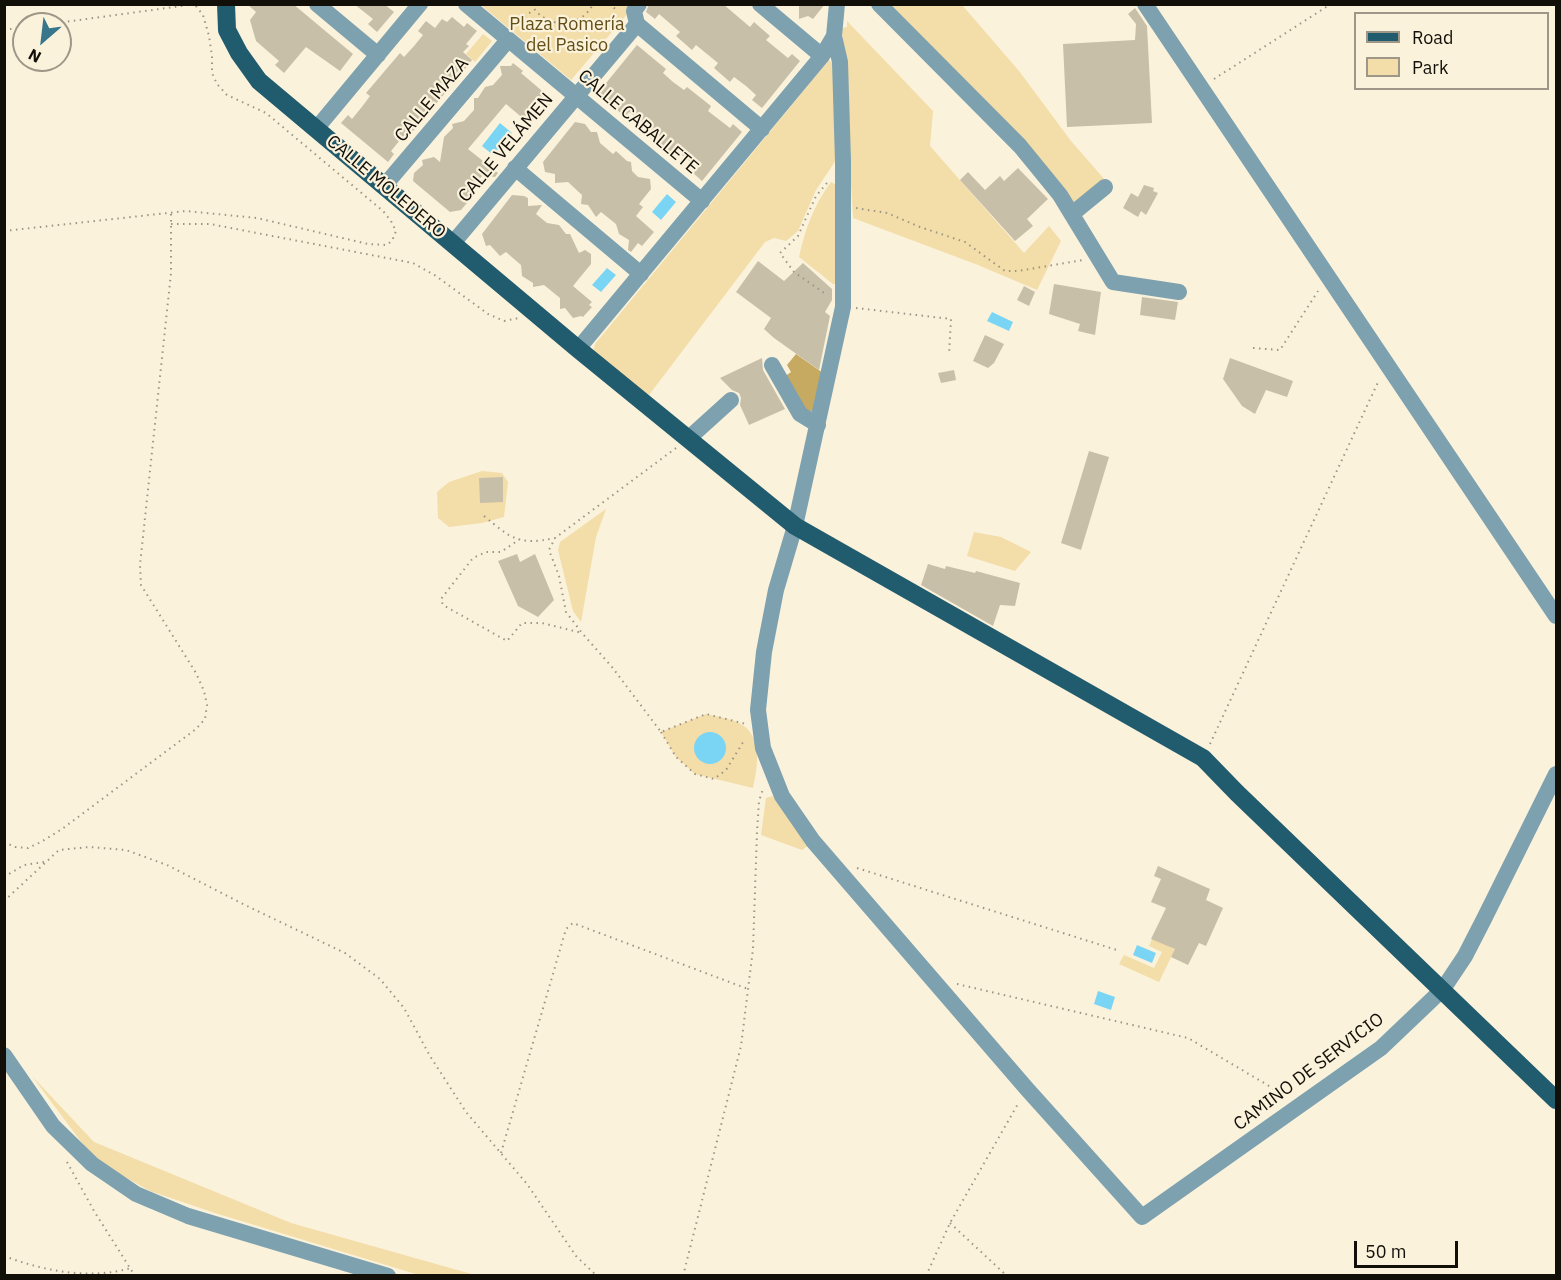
<!DOCTYPE html>
<meta charset="utf-8">
<style>
body{margin:0}
#map{position:relative;width:1561px;height:1280px;overflow:hidden;background:#fbf2dc;font-family:"IBM Plex Sans",sans-serif}
canvas{display:block}
.frame{position:absolute;inset:0;border:6px solid #120f08;pointer-events:none}
.legend{position:absolute;left:1354px;top:12px;width:195px;height:78px;box-sizing:border-box;background:#fbf2dc;border:2px solid #9e9787;margin:0;padding:8px 10px;list-style:none;font-size:18px;color:#120f08}
.legend li{display:flex;align-items:center;gap:12px;height:30px}
.legend b{width:30px;border:2px solid #9e9787}
.north{position:absolute;left:12px;top:12px;width:60px;height:60px;box-sizing:border-box;background:#fbf2dc;border:2px solid #9e9787;border-radius:50%;rotate:208deg;font-size:16px;font-weight:700;line-height:24px;text-align:center;color:#120f08}
.north::after{content:'';display:block;margin:auto;width:21px;height:27px;background:#38768b;clip-path:polygon(50% 0,100% 100%,50% 72%,0 100%)}
.scale{position:absolute;left:1354px;top:1241px;width:104px;height:27px;box-sizing:border-box;border:3px solid #120f08;border-top:0;padding-left:8px;font-size:18px;line-height:21px;white-space:nowrap;color:#120f08;-webkit-text-stroke:4px #fbf2dc;paint-order:stroke}
</style>
<div id="map">
<canvas width="1561" height="1280"></canvas>
<div class="frame"></div>
<ul class="legend">
<li><b style="height:8px;background:#215b6e"></b>Road</li>
<li><b style="height:16px;background:#f3dda8"></b>Park</li>
</ul>
<div class="north">N</div>
<div class="scale">50 m</div>
</div>
<script>
const ctx = document.querySelector('canvas').getContext('2d');
ctx.lineJoin = 'round';
function fillPath(path, color) { ctx.fillStyle = color; ctx.fill(path, 'evenodd'); }
function trace(path, color, width, dash) { ctx.strokeStyle = color; ctx.lineWidth = width; ctx.lineCap = dash ? 'butt' : 'round'; ctx.setLineDash(dash || []); ctx.stroke(path); }
function drawText(font, color, halo, rows, align = 'center') {
  ctx.font = font + ' "IBM Plex Sans",sans-serif'; ctx.lineWidth = 4.5; ctx.setLineDash([]); ctx.textBaseline = 'middle'; ctx.strokeStyle = halo; ctx.fillStyle = color; for (const [text, x, y, turn = 0] of rows) {
    ctx.save(); ctx.translate(x, y); ctx.rotate((+turn || 0) * Math.PI / 180); ctx.textAlign = isNaN(turn) ? turn : align; if (halo) ctx.strokeText(text, 0, 0); ctx.fillText(text, 0, 0); ctx.restore();
  }
}
fillPath(new Path2D(`
 M 481,5 L 635,5 L 571,80 Z
 M 891,5 L 962,5 L 1019,71 L 1071,141 L 1105,180 L 1075,204 L 1026,146 Z
 M 847,21 L 933,111 L 930,146 L 1024,253 L 1049,226 L 1061,241 L 1037,290 L 978,265 L 853,218 L 842,28 L 847,27 Z
 M 483,34 L 492,41 L 475,62 L 466,54 Z
 M 829,60 L 834,65 L 836,160 L 816,190 L 798,231 L 786,241 L 774,238 L 765,242 L 649,395 L 593,354 L 595,344 Z
 M 831,182 L 838,186 L 838,284 L 833,284 L 799,257 C 805,229 814,205 831,182 Z
 M 482,471 L 502,473 L 508,482 L 504,517 L 482,523 L 449,527 L 438,518 L 437,492 L 449,482 Z
 M 606,509 L 596,537 L 581,622 L 573,611 L 558,550 L 560,542 Z
 M 974,532 L 1001,537 L 1031,552 L 1015,571 L 967,556 Z
 M 706,714 C 717,717 729,718 739,723 C 763,735 758,766 753,788 L 695,774 L 676,757 L 661,732 Z
 M 773,796 L 809,845 L 802,850 L 761,835 L 766,798 Z
 M 1154,935 L 1171,943 L 1170,947 L 1175,949 L 1159,982 L 1119,964 L 1124,955 L 1154,968 L 1162,952 L 1149,946 Z
 M 32,1076 L 94,1142 L 291,1223 L 475,1275 L 419,1275 L 215,1213 L 150,1191 L 109,1168 L 88,1151 Z`), '#f3dda8');
fillPath(new Path2D(`
 M 796,354 L 823,373 L 814,409 L 810,413 L 805,410 L 784,377 L 791,372 L 787,365 Z`), '#c7aa61');
fillPath(new Path2D(`
 M 500,123 L 512,133 L 493,155 L 482,146 Z
 M 667,194 L 676,202 L 661,220 L 652,212 Z
 M 607,268 L 616,275 L 601,292 L 592,285 Z
 M 992,312 L 1013,322 L 1009,331 L 987,321 Z
 M694 748a16 16 0 1 1 32 0a16 16 0 1 1-32 0Z
 M 1137,945 L 1156,953 L 1152,963 L 1133,955 Z
 M 1098,991 L 1115,997 L 1111,1010 L 1094,1004 Z`), '#7ad5f5');
fillPath(new Path2D(`
 M 247,4 L 293,4 L 353,54 L 340,71 L 306,47 L 284,73 L 275,65 L 279,61 L 256,41 L 250,20 L 256,12 Z
 M 354,4 L 384,4 L 394,12 L 377,32 L 368,24 L 373,19 Z
 M 649,4 L 723,4 L 750,27 L 754,22 L 770,36 L 766,40 L 788,58 L 792,54 L 800,61 L 762,108 L 752,100 L 756,95 L 746,86 L 734,77 L 730,82 L 714,68 L 718,63 L 696,45 L 692,50 L 676,36 L 680,32 L 659,14 L 655,19 L 646,12 Z
 M 799,4 L 825,4 L 813,19 L 808,16 L 799,19 Z
 M 1135,8 L 1147,26 L 1152,123 L 1067,127 L 1063,44 L 1135,40 L 1136,24 L 1128,14 Z
 M 452,17 L 464,27 L 467,23 L 477,31 L 466,44 L 469,46 L 463,52 L 472,60 L 465,69 L 462,67 L 453,78 L 443,89 L 446,92 L 413,131 L 410,129 L 400,140 L 391,151 L 394,154 L 388,162 L 341,123 L 348,115 L 352,119 L 361,108 L 370,96 L 366,93 L 400,53 L 404,57 L 414,46 L 423,35 L 418,31 L 426,21 L 435,28 L 442,19 L 447,22 Z
 M 637,45 L 666,69 L 663,73 L 673,82 L 684,90 L 687,87 L 711,106 L 708,111 L 730,128 L 733,124 L 742,132 L 702,181 L 692,172 L 696,167 L 686,158 L 675,150 L 671,155 L 647,135 L 651,130 L 629,112 L 625,117 L 598,93 Z
 M 513,63 L 523,71 L 521,73 L 548,96 L 544,100 L 550,105 L 538,113 L 540,119 L 525,120 L 506,104 L 468,149 L 498,173 L 495,177 L 483,175 L 472,188 L 471,198 L 461,210 L 450,212 L 413,181 L 414,173 L 423,165 L 422,160 L 434,157 L 440,162 L 444,137 L 453,128 L 452,124 L 464,121 L 474,110 L 474,98 L 478,98 L 485,87 L 493,85 L 502,75 L 500,66 L 511,66 Z
 M 575,122 L 585,124 L 591,132 L 597,132 L 600,143 L 613,154 L 616,151 L 627,161 L 631,162 L 632,171 L 638,177 L 650,179 L 651,189 L 639,204 L 643,207 L 636,216 L 654,232 L 642,246 L 638,243 L 631,252 L 628,250 L 629,240 L 619,234 L 616,224 L 601,212 L 596,217 L 588,205 L 581,204 L 582,195 L 568,182 L 555,183 L 555,174 L 545,172 L 543,162 Z
 M 1018,168 L 1048,199 L 1027,219 L 1033,226 L 1015,241 L 960,180 L 968,172 L 985,190 L 1000,176 L 1004,181 Z
 M 1144,185 L 1154,188 L 1153,191 L 1158,193 L 1146,215 L 1141,211 L 1138,217 L 1123,208 L 1131,193 L 1138,197 Z
 M 512,195 L 524,196 L 528,198 L 528,206 L 542,205 L 536,214 L 547,223 L 559,225 L 566,234 L 570,234 L 579,253 L 585,250 L 591,254 L 591,264 L 573,286 L 592,302 L 589,305 L 592,307 L 583,317 L 581,316 L 573,318 L 565,308 L 560,309 L 560,298 L 544,285 L 533,287 L 533,283 L 522,276 L 521,265 L 506,252 L 500,256 L 490,245 L 486,246 L 482,234 Z
 M 758,261 L 784,281 L 803,263 L 832,289 L 832,300 L 825,312 L 830,316 L 819,370 L 774,338 L 764,329 L 771,318 L 736,292 Z
 M 1054,284 L 1101,292 L 1095,335 L 1078,331 L 1080,324 L 1049,314 Z
 M 1024,286 L 1035,292 L 1029,306 L 1017,300 Z
 M 1142,297 L 1178,302 L 1175,320 L 1140,315 Z
 M 985,335 L 1004,344 L 994,363 L 988,368 L 973,361 Z
 M 762,358 L 763,370 L 785,409 L 749,425 L 740,405 L 741,398 L 739,393 L 732,390 L 720,378 Z
 M 1230,358 L 1293,381 L 1287,397 L 1266,390 L 1255,414 L 1242,406 L 1223,379 Z
 M 954,370 L 956,380 L 941,383 L 938,373 Z
 M 1089,451 L 1109,457 L 1081,550 L 1061,543 Z
 M 503,477 L 503,502 L 480,503 L 479,478 Z
 M 517,554 L 520,562 L 535,554 L 554,600 L 538,617 L 518,606 L 498,561 Z
 M 928,564 L 945,569 L 946,566 L 975,573 L 976,571 L 1020,583 L 1015,606 L 1000,605 L 993,626 L 921,585 Z
 M 1158,866 L 1210,889 L 1206,900 L 1223,908 L 1206,946 L 1199,943 L 1188,965 L 1171,957 L 1175,949 L 1151,939 L 1166,908 L 1151,902 L 1161,879 L 1154,876 Z`), '#c8bfa9');
trace(new Path2D(`
 M 531,4 C 545,29 580,30 593,4
 M 609,4 L 618,11
 M 514,23 L 534,10
 M 50,24 L 196,4
 M 4,30 L 24,27
 M 1214,79 L 1331,4
 M 827,183 L 816,196 L 798,236 L 780,253 L 794,272 L 827,295
 M 856,208 L 887,213 L 920,227 L 965,242 L 1005,271 L 1018,271 L 1083,260
 M 171,224 L 210,224 L 413,263 L 436,276 L 488,314 L 504,321 L 519,318
 M 4,231 L 186,211 L 257,218 L 368,244 L 386,245 L 392,241 L 396,231 L 391,221 L 383,211 L 266,113 L 227,95 L 217,84 L 212,73 L 212,56 L 209,36 L 203,15 L 195,5
 M 856,308 L 951,319 L 949,355
 M 1253,348 L 1280,350 L 1318,291
 M 676,448 L 555,538 L 549,550 L 559,576 L 566,612 L 582,633 L 612,667 L 661,732 L 706,714 L 746,724
 M 484,516 C 511,538 518,546 555,538
 M 520,539 L 501,552 L 486,552 L 473,558 L 441,599 L 443,605 L 507,641 L 522,623 L 542,623 L 582,633
 M 661,732 L 676,757 L 695,774 L 714,779 L 726,770 L 745,739
 M 1210,744 L 1379,380
 M 4,842 L 15,847 L 28,848 L 41,842 L 62,829 L 196,729 L 205,719 L 207,705 L 204,691 L 196,673 L 141,585 L 140,565 L 171,273 L 171,213
 M 857,868 L 1120,951
 M 4,877 L 24,865 L 44,862
 M 4,901 L 59,850 L 89,847 L 126,850 L 167,865 L 247,906 L 345,953 L 380,979 L 404,1008 L 430,1056 L 466,1112 L 527,1184 L 576,1256 L 597,1276
 M 957,984 L 1188,1038 L 1286,1096
 M 501,1153 L 566,929 L 573,923 L 748,989
 M 67,1162 L 94,1211 L 135,1276
 M 950,1223 L 1007,1276
 M 4,1256 C 44,1271 90,1280 131,1268
 M 683,1276 L 741,1046 L 753,949 L 757,832 L 759,801 L 763,789
 M 926,1276 L 950,1223 L 1019,1102`), '#9b9585', 2, [1.5, 4.5]);
trace(new Path2D(`
 M 317,4 L 378,55
 M 466,4 L 702,201
 M 760,4 L 822,56
 M 879,4 L 1020,146 L 1060,195 L 1113,282 L 1179,292
 M 1145,4 L 1556,616
 M 637,24 L 762,129
 M 637,24 L 634,11 L 639,4
 M 834,36 L 840,62 L 843,161 L 843,307 L 795,526 L 776,590 L 764,652 L 758,710 L 763,748 L 782,796 L 813,841 L 1027,1089 L 1142,1217 L 1381,1048 L 1443,989 L 1465,956 L 1484,919 L 1556,774
 M 316,129 L 420,4
 M 515,168 L 641,274
 M 385,185 L 508,40
 M 1072,214 L 1105,187
 M 453,243 L 637,24
 M 578,349 L 822,56 L 834,36 L 837,4
 M 772,365 L 800,414 L 818,425
 M 689,438 L 731,400
 M 4,1055 L 53,1126 L 92,1164 L 136,1194 L 188,1216 L 388,1276`), '#7da1af', 16);
trace(new Path2D(`
 M 226,4 L 227,30 L 239,53 L 259,81 L 578,349 L 795,526 L 1203,758 L 1237,793 L 1556,1100`), '#215b6e', 18);
drawText('18px', '#624e16', '#fbf2dc', [
 ["Plaza Romería",567,25],
 ["del Pasico",567,46]
]);
drawText('18px', '#120f08', '#fbf2dc', [
 ["CALLE MAZA",432,100,-50],
 ["CALLE CABALLETE",638,122,40],
 ["CALLE VELÁMEN",506,148,-50],
 ["CALLE MOLEDERO",386,187,40],
 ["CAMINO DE SERVICIO",1309,1072,-37]
]);
</script>
